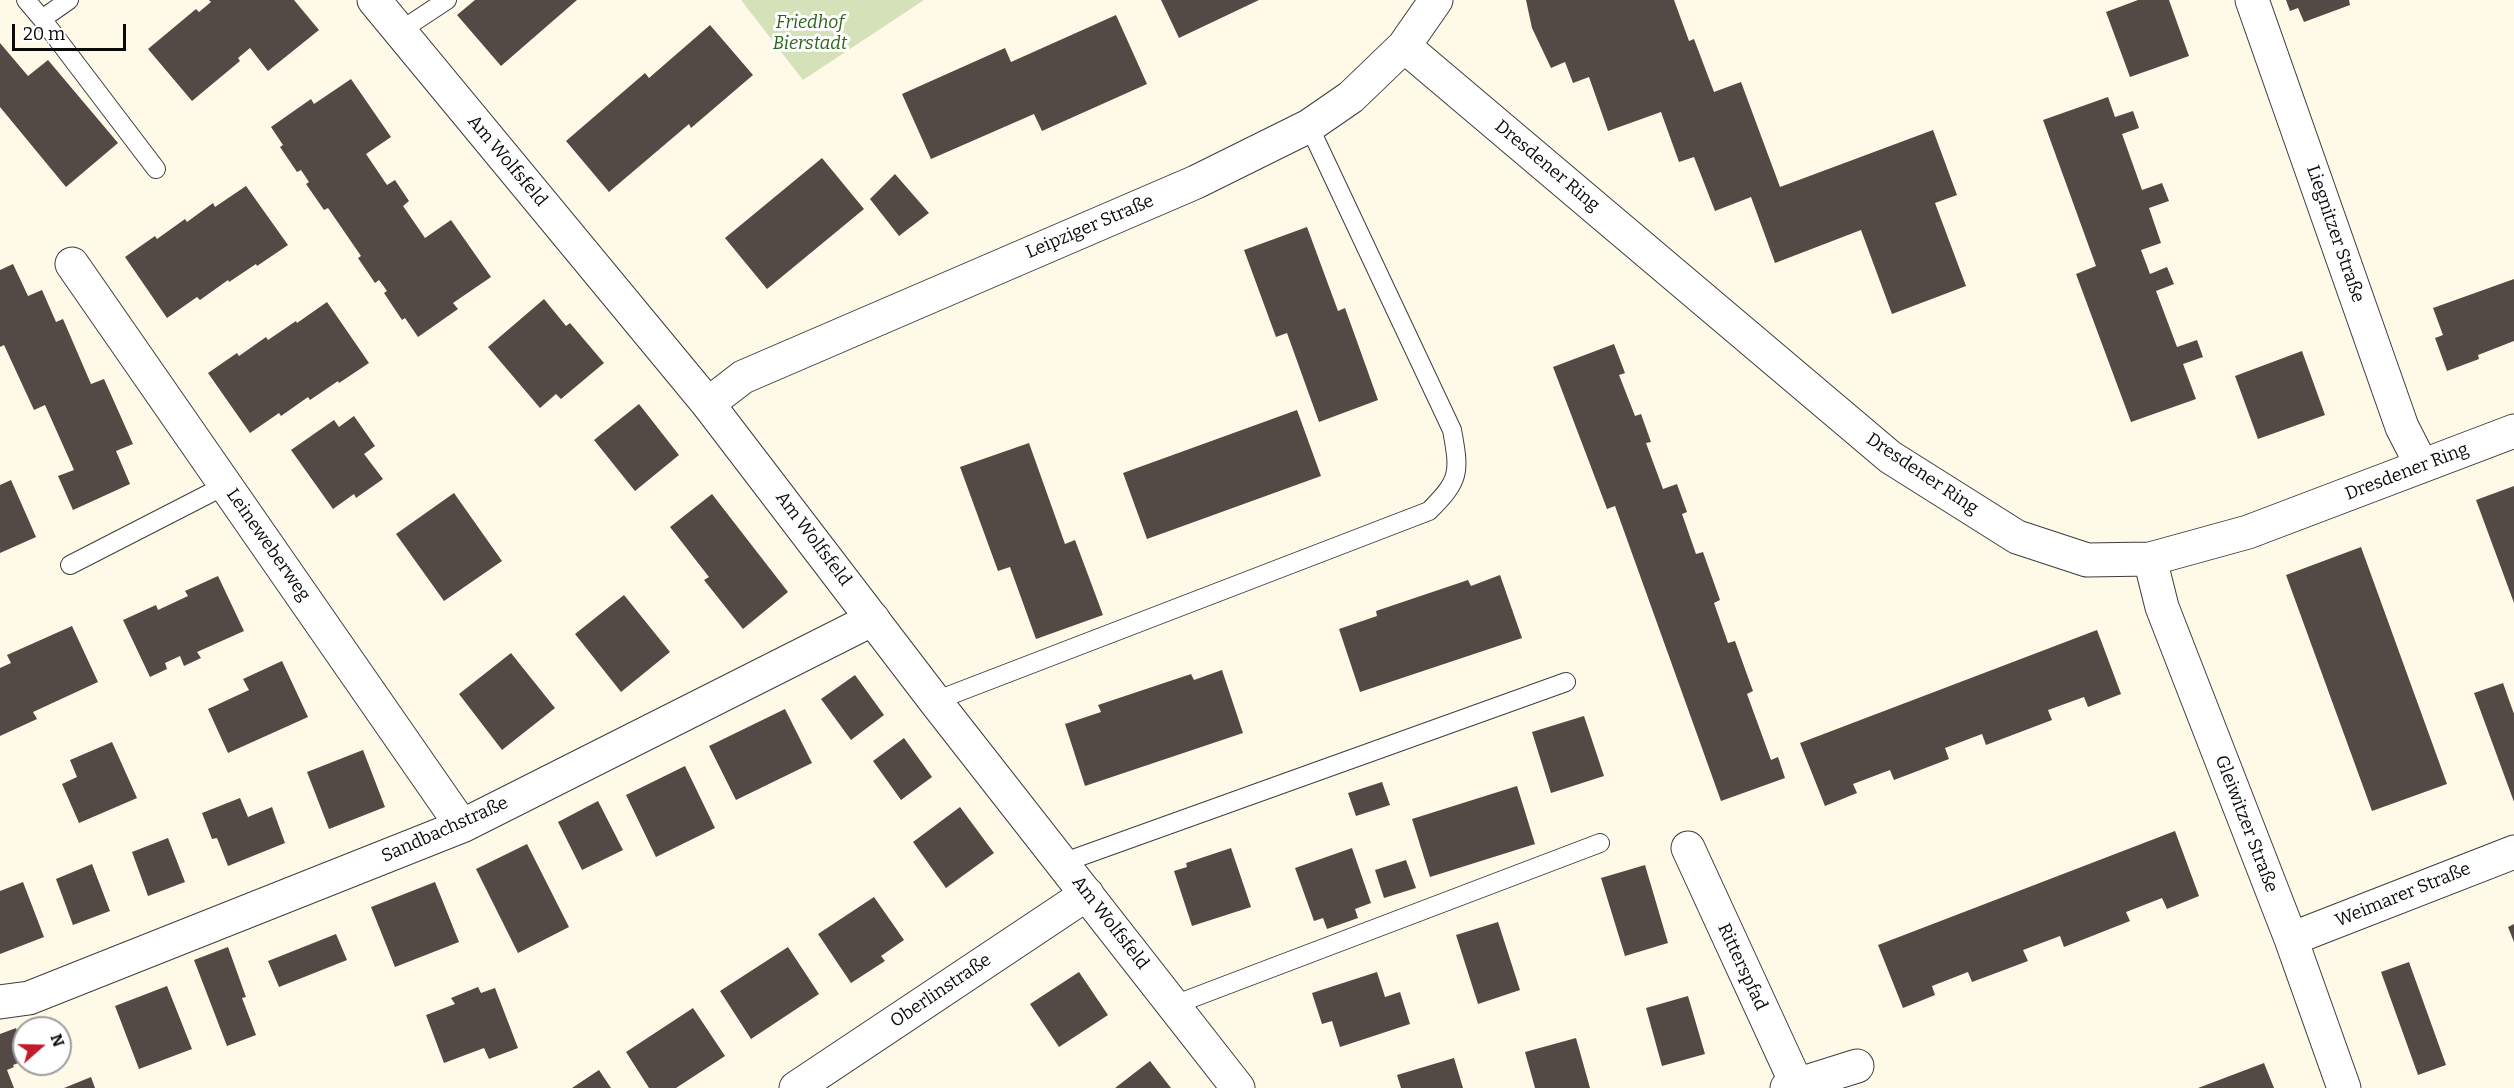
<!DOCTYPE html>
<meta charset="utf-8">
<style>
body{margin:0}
#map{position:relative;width:2514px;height:1088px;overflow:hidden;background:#fff9e7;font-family:Bitter,serif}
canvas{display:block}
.north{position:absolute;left:12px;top:1016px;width:60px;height:60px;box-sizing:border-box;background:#fff;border:2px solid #9d9d9d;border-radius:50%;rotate:70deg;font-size:16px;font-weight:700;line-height:24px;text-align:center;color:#0a0a0a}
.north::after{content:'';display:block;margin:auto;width:21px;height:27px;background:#c21a29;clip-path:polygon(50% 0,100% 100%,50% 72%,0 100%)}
.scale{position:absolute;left:12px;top:24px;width:114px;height:27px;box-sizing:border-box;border:3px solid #0a0a0a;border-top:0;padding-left:8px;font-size:18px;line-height:21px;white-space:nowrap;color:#0a0a0a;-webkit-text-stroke:4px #fff;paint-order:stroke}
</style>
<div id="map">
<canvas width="2514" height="1088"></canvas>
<div class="north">N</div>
<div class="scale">20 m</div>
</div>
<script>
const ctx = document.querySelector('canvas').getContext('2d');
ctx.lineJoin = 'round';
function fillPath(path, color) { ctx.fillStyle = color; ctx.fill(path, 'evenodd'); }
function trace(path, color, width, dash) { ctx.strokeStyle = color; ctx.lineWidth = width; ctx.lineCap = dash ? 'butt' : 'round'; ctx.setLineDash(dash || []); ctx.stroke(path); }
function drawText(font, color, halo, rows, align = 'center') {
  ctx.font = font + ' Bitter,serif'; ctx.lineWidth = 6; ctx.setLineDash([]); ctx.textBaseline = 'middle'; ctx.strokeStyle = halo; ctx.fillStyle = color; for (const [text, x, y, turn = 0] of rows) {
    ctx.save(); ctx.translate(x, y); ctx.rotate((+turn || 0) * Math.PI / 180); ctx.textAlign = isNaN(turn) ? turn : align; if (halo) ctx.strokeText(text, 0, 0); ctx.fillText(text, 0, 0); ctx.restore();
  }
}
fillPath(new Path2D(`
 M 741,0 L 924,0 L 803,80 Z`), '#d5e1b8');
fillPath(new Path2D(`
 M 209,0 L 294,0 L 319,30 L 268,71 L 250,48 L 238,58 L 240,61 L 192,101 L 148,49 L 196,9 L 199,12 L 211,2 Z
 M 475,0 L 577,0 L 501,66 L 457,15 Z
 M 1161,0 L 1259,0 L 1179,38 Z
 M 1526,0 L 1674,0 L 1689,41 L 1694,39 L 1714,92 L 1741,82 L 1780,187 L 1933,130 L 1957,195 L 1935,203 L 1966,286 L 1892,314 L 1861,230 L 1775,263 L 1751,197 L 1715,211 L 1694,157 L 1679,162 L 1661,112 L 1608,131 L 1589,77 L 1573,83 L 1565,62 L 1551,68 L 1532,28 Z
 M 2138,0 L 2169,0 L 2189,56 L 2130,77 L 2106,12 Z
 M 2286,0 L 2349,0 L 2350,5 L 2304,22 L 2298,8 L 2290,11 Z
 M 1116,15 L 1147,84 L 1042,131 L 1034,114 L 931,159 L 902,94 L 1005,48 L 1011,62 Z
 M 710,25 L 753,75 L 691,128 L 689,124 L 609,192 L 566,141 L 645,73 L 649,78 Z
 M 0,43 L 28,76 L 48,60 L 118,143 L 66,187 L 0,107 Z
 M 351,79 L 391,137 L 366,154 L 387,185 L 395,180 L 409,201 L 403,206 L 425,238 L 451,220 L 491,277 L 453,303 L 458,309 L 418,337 L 405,318 L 402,320 L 384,293 L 387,291 L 379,280 L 375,283 L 358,258 L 361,256 L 328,208 L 324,210 L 306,184 L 309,182 L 301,170 L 297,172 L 280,147 L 283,145 L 271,127 L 311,99 L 314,104 Z
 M 2108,97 L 2115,117 L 2133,111 L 2139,128 L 2122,134 L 2142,190 L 2162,183 L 2169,201 L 2149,208 L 2161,243 L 2141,250 L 2150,274 L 2167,267 L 2174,284 L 2156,291 L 2177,347 L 2197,340 L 2203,357 L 2183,364 L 2196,399 L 2131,422 L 2076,274 L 2096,266 L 2043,120 Z
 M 822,158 L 864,209 L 767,289 L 725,238 Z
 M 895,174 L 929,213 L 899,236 L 870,199 Z
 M 246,186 L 288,245 L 257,266 L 256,264 L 229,282 L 228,280 L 200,300 L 197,297 L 167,318 L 125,257 L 155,236 L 157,239 L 185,219 L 187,222 L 213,203 L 215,207 Z
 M 1307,227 L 1338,311 L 1345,308 L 1378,400 L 1319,422 L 1287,333 L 1276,337 L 1244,250 Z
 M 13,264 L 28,296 L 42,290 L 56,322 L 63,319 L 91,384 L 104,379 L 133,444 L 116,451 L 130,484 L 73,510 L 58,476 L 74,470 L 45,405 L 34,410 L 4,345 L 0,347 L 0,270 Z
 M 2514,279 L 2514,341 L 2478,355 L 2479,359 L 2447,371 L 2435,338 L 2443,335 L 2433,308 Z
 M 544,299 L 566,326 L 570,323 L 604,363 L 561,399 L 556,394 L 540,408 L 488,347 Z
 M 327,302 L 369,363 L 339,383 L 338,381 L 310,400 L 308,397 L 281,416 L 279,413 L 250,433 L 208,373 L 237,353 L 239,356 L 266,337 L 268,340 L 296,321 L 297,323 Z
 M 1614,344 L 1625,373 L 1619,375 L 1635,416 L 1641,414 L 1651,442 L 1646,443 L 1663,489 L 1677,484 L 1687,512 L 1682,514 L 1696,554 L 1703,552 L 1720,600 L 1714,603 L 1728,643 L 1735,641 L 1745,669 L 1753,691 L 1747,694 L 1771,760 L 1778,757 L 1785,778 L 1721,801 L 1615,506 L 1607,509 L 1553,367 Z
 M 2302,351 L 2325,415 L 2258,439 L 2235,376 Z
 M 639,404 L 679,455 L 635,491 L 594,440 Z
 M 1297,410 L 1321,476 L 1147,539 L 1123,473 Z
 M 354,416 L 375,446 L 364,454 L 383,479 L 356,498 L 354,494 L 333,509 L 291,450 L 334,420 L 339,427 Z
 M 1029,443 L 1065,544 L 1075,540 L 1103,615 L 1036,639 L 1010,567 L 998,571 L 960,467 Z
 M 11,480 L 36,537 L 0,553 L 0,485 Z
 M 2514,486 L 2514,603 L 2476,500 Z
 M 454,493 L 502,561 L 444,601 L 396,534 Z
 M 712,494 L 788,592 L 743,629 L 704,580 L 709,577 L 670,527 Z
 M 2361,547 L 2447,784 L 2372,811 L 2286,575 Z
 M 1500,575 L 1522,638 L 1360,692 L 1339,629 L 1377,616 L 1376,611 L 1468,580 L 1471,586 Z
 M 218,576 L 244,631 L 197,652 L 201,658 L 184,666 L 180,656 L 165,663 L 167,669 L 150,677 L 123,620 L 156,605 L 158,610 L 188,596 L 185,591 Z
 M 624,595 L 670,652 L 621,692 L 575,634 Z
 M 72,626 L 98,682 L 33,712 L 37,719 L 0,736 L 0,668 L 11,663 L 7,655 Z
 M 2097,630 L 2121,694 L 2088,707 L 2084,697 L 2048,710 L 2052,720 L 1986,745 L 1982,734 L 1945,748 L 1949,759 L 1894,780 L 1890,770 L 1853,784 L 1857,793 L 1825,806 L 1800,743 Z
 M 511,653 L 555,708 L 502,750 L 459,694 Z
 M 282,661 L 308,717 L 228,753 L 208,709 L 249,690 L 243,679 Z
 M 1222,670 L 1243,733 L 1085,786 L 1065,724 L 1101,712 L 1098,705 L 1191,674 L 1194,680 Z
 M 855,675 L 884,715 L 851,740 L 821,699 Z
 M 2503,683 L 2514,714 L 2514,802 L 2474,693 Z
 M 785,709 L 812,763 L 736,800 L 709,746 Z
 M 1584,716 L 1604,776 L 1551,793 L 1532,732 Z
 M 904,738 L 932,777 L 901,800 L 873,761 Z
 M 112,742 L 137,798 L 79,823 L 62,784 L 77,777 L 70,760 Z
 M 363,750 L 385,807 L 329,829 L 307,772 Z
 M 685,766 L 715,828 L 656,857 L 626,795 Z
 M 1382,782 L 1390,805 L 1356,816 L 1348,793 Z
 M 1517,786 L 1535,844 L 1430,877 L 1412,819 Z
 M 240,798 L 248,817 L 272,807 L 285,843 L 228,866 L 217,838 L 212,839 L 202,813 Z
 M 598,801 L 623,850 L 582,870 L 558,822 Z
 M 960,807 L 994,853 L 946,888 L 913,842 Z
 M 2175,831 L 2199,896 L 2167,909 L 2162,898 L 2126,912 L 2130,921 L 2064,947 L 2060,936 L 2023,950 L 2028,961 L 1972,982 L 1968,972 L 1932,986 L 1935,995 L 1903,1008 L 1878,945 Z
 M 168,838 L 185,882 L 148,896 L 132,852 Z
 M 527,844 L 569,927 L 518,953 L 476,869 Z
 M 1231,848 L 1251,907 L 1192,926 L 1174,871 L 1187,867 L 1186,863 Z
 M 1352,848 L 1371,903 L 1355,909 L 1358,918 L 1327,929 L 1323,918 L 1314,921 L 1295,868 Z
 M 1406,860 L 1416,888 L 1384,898 L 1375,870 Z
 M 92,864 L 110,911 L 73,925 L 56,879 Z
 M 1645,865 L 1668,943 L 1625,956 L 1601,878 Z
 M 23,882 L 44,937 L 0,954 L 0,891 Z
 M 435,882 L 459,942 L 395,967 L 371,907 Z
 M 874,897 L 904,940 L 881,956 L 885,961 L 851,983 L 818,934 Z
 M 1498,922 L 1520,990 L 1478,1004 L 1456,935 Z
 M 2514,924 L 2514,942 L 2508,927 Z
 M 336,934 L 347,960 L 279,987 L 268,961 Z
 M 228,947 L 246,997 L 242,998 L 256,1035 L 227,1046 L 194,960 Z
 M 788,947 L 819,994 L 751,1039 L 720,991 Z
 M 2409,962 L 2446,1065 L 2418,1075 L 2381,972 Z
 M 1079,972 L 1108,1015 L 1059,1047 L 1030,1004 Z
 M 1377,972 L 1385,997 L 1400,992 L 1410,1024 L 1340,1047 L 1332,1021 L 1322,1024 L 1312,993 Z
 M 167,986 L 192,1049 L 139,1069 L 115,1006 Z
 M 478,987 L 481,993 L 495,988 L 518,1048 L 489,1059 L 484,1048 L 444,1063 L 426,1015 L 455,1004 L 451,998 Z
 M 1688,996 L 1705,1054 L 1662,1066 L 1646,1008 Z
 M 693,1008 L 725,1056 L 676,1088 L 649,1088 L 626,1052 Z
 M 16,1028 L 18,1033 L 24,1031 L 24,1061 L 13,1065 L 14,1067 L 7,1070 L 14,1088 L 0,1088 L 0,1034 Z
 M 1576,1038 L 1590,1088 L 1535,1088 L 1525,1052 Z
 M 1454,1058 L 1463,1088 L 1401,1088 L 1397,1075 Z
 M 1150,1061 L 1171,1088 L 1115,1088 Z
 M 2264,1063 L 2274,1088 L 2198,1088 Z
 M 599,1070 L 611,1088 L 572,1088 Z
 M 91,1077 L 95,1088 L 64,1088 Z`), '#534a46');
const service = new Path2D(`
 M 26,0 L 42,19 L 69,0
 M 42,19 L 156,169
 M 400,31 L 447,0
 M 70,565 L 226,485
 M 935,701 L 1429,511 C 1460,480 1460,473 1452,430 L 1309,126
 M 1062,863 L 1566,682
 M 1174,1005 L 1600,843`);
const minor = new Path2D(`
 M 2252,0 L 2402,427 L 2422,466
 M 1404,46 L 1890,457 L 2017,537 L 2087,560 L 2150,559 L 2248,532 L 2514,431
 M 72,264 L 462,826
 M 708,404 L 743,377 L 1196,182 L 1309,126 L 1351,97 L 1404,46 L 1436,0
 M 2150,559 L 2162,607 L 2291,939 L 2344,1088
 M 1688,848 L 1797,1085
 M 2291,939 L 2514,852
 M 0,1002 L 29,998 L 462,826 L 873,619
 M 796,1088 L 1087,894
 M 1787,1088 L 1857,1066`);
const tertiary = new Path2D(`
 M 374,0 L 708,404 L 935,701 L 1238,1088`);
trace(service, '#3d3d3d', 20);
trace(minor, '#3d3d3d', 35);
trace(tertiary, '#3d3d3d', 35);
trace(service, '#fff', 18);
trace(minor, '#fff', 33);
trace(tertiary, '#fff', 33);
drawText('italic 18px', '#2a6417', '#fff', [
 ["Friedhof",810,23],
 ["Bierstadt",810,44]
]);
drawText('18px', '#0a0a0a', '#fff', [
 ["Am Wolfsfeld",507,161,50],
 ["Dresdener Ring",1547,166,40],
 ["Leipziger Straße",1090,227,-23],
 ["Liegnitzer Straße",2335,234,71],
 ["Dresdener Ring",2407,472,-21],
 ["Dresdener Ring",1922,474,34],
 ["Am Wolfsfeld",813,539,53],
 ["Leineweberweg",268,545,55],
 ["Gleiwitzer Straße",2246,824,69],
 ["Sandbachstraße",445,830,-24],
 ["Weimarer Straße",2403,895,-22],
 ["Am Wolfsfeld",1110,923,52],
 ["Ritterspfad",1742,967,65],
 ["Oberlinstraße",941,991,-34]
]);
</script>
